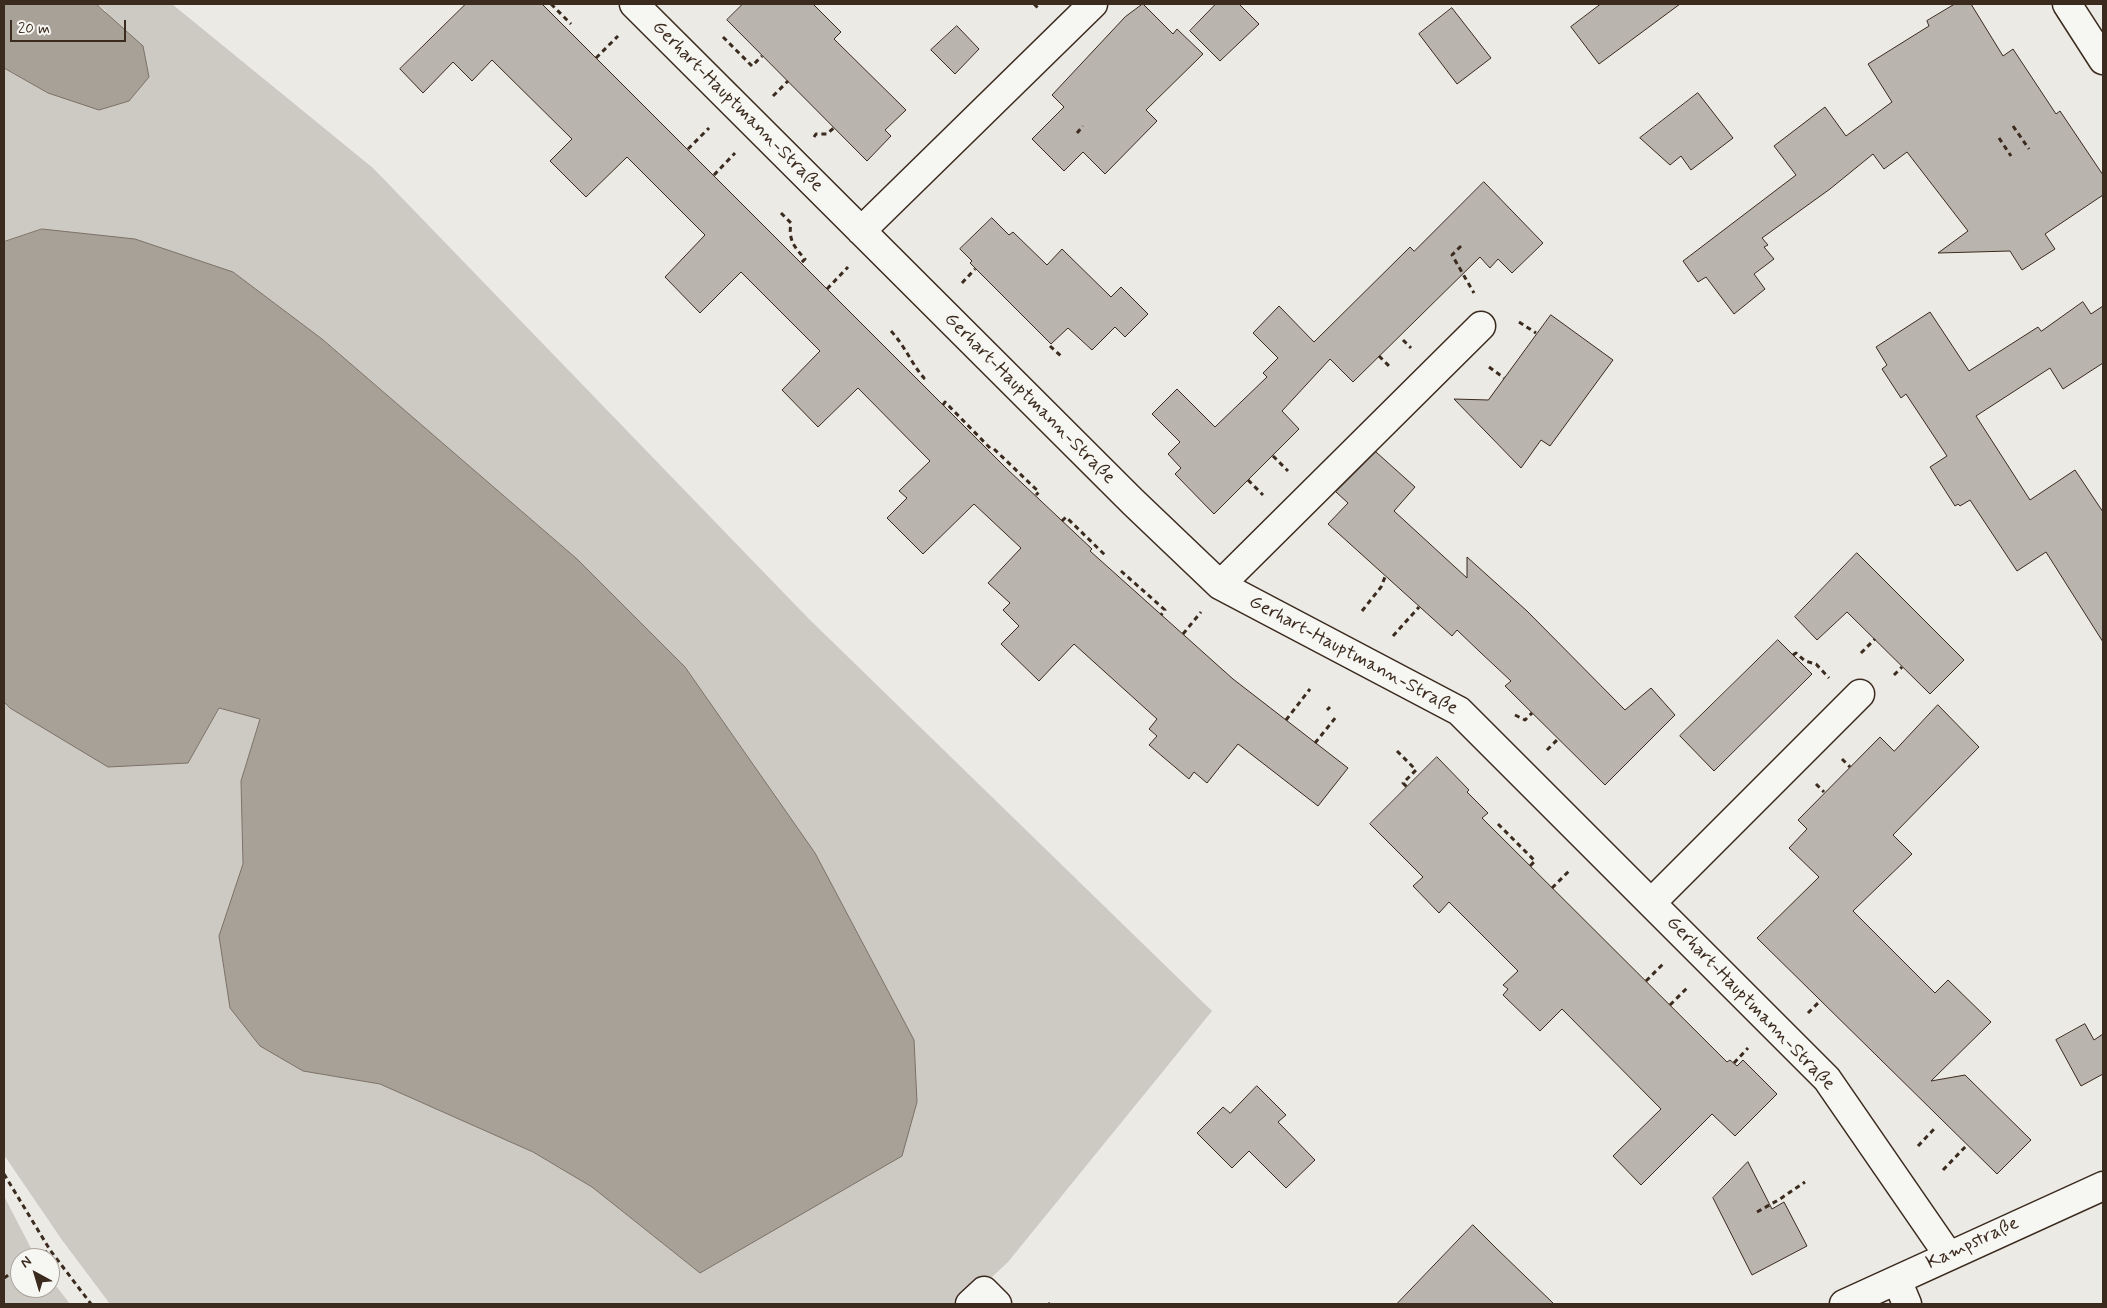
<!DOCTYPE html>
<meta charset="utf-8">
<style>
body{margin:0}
#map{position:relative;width:2107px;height:1308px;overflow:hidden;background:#ebeae5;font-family:Mynerve,sans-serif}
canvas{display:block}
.frame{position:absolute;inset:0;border:5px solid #3b2a1e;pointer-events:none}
.north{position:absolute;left:10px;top:1248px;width:50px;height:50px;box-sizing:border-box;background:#f6f6f2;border:1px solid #aba49d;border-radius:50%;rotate:321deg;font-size:14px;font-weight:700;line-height:20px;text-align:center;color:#3b2a1e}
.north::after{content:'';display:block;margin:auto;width:18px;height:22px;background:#3b2a1e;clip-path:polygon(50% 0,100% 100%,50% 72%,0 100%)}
.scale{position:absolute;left:10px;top:20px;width:116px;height:22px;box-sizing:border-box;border:2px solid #3b2a1e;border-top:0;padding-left:6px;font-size:15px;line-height:18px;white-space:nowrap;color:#3b2a1e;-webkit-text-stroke:4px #f6f6f2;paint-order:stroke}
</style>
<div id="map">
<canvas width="2107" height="1308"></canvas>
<div class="frame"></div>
<div class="north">N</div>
<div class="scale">20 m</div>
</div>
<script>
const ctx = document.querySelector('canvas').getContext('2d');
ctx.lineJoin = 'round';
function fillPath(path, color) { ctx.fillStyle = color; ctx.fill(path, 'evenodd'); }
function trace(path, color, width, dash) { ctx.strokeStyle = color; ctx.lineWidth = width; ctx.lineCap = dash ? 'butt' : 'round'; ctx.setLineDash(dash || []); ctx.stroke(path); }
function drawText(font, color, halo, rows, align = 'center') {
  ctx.font = font + ' Mynerve,sans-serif'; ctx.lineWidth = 5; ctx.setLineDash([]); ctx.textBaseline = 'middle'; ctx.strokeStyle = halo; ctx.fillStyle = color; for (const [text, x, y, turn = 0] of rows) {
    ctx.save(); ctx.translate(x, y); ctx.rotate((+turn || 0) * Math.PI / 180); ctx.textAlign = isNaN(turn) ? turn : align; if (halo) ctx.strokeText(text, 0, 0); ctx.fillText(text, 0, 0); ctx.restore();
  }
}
fillPath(new Path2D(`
 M 96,4 L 172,4 L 373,168 L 808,618 L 1212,1011 L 1008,1262 L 963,1304 L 110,1304 L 62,1240 L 4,1155 L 4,702 L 10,708 L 188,763 L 219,708 L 260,719 L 241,781 L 243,864 L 219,936 L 303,1071 L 380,1084 L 533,1152 L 592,1187 L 700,1273 L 794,1217 L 914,1040 L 815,853 L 685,667 L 577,559 L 322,339 L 233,272 L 42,229 L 4,242 L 4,68 L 48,93 L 106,11 Z
 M 4,1196 L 36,1258 L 20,1258 L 20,1288 L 50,1288 L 50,1278 L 70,1304 L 4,1304 Z`), '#cdcac4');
const water = new Path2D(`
 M 4,4 L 96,4 L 143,46 L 149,77 L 129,101 L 99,110 L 48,93 L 4,68 Z
 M 42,229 L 135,239 L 233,272 L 322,339 L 577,559 L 685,667 L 815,853 L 914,1040 L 917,1102 L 902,1156 L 700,1273 L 592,1187 L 533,1152 L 380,1084 L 303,1071 L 260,1046 L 230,1008 L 219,936 L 243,864 L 241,781 L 260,719 L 219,708 L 188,763 L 108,767 L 10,708 L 4,702 L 4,242 Z`);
fillPath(water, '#a8a198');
trace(water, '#7c7167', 1);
const building = new Path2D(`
 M 466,4 L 542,4 L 1007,469 L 1092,549 L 1090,551 L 1233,679 L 1348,768 L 1318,806 L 1238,744 L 1207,783 L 1194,772 L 1189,779 L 1149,745 L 1157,736 L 1149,729 L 1157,719 L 1074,644 L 1039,681 L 1001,644 L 1019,626 L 1003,610 L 1010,603 L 988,583 L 1021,548 L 974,504 L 923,554 L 887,518 L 907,498 L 899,491 L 930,461 L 858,388 L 818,427 L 782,390 L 820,351 L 741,272 L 700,313 L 665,277 L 705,235 L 627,157 L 586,197 L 550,161 L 572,139 L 492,60 L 472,81 L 453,62 L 423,93 L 400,69 Z
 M 743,4 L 813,4 L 841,32 L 834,39 L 906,110 L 885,130 L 891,136 L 867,161 L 727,20 Z
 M 1143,4 L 1173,34 L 1177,29 L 1203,54 L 1146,110 L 1157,121 L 1105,174 L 1083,152 L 1064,171 L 1032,139 L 1064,107 L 1052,95 L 1125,17 Z
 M 1216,4 L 1239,4 L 1259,24 L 1220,61 L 1190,31 Z
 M 1601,4 L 1680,4 L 1599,64 L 1571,27 Z
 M 1955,4 L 1971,4 L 2003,56 L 2013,49 L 2056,114 L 2060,111 L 2103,175 L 2103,195 L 2045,234 L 2055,249 L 2022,270 L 2010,251 L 1938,253 L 1968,231 L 1907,152 L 1884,169 L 1873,154 L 1830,189 L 1762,238 L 1768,245 L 1764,247 L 1774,259 L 1754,274 L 1765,289 L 1734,314 L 1706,277 L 1698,282 L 1683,261 L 1796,175 L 1774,146 L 1825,107 L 1846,136 L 1892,102 L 1868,64 L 1929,26 L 1927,21 Z
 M 1452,8 L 1491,58 L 1457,84 L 1419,34 Z
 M 957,26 L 979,49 L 955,74 L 931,50 Z
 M 1698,93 L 1733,138 L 1691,170 L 1681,156 L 1670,165 L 1640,138 Z
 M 1484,182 L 1543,243 L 1512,273 L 1498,259 L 1490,268 L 1480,257 L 1353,382 L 1330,359 L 1282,411 L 1299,429 L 1214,514 L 1175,474 L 1181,468 L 1168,454 L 1180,442 L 1152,414 L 1177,389 L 1215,427 L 1267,377 L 1263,373 L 1278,358 L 1253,333 L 1279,306 L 1314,342 L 1410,247 L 1414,251 Z
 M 992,218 L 1009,235 L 1013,232 L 1047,265 L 1062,249 L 1111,297 L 1121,287 L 1148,314 L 1125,337 L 1115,327 L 1092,350 L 1068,328 L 1051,344 L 970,263 L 972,261 L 960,249 Z
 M 2083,302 L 2091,314 L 2103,306 L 2103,363 L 2063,389 L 2050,368 L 1976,416 L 2030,500 L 2075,470 L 2103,512 L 2103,642 L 2046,552 L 2017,571 L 1970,500 L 1960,506 L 1958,504 L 1955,506 L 1930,467 L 1947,456 L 1906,394 L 1901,398 L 1882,369 L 1887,365 L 1876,347 L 1930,312 L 1969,371 L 2038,327 L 2041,331 Z
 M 1551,315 L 1613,360 L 1550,446 L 1541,440 L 1521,468 L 1454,399 L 1488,400 Z
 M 1376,452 L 1415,487 L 1394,511 L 1467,578 L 1467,557 L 1527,611 L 1625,710 L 1651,688 L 1675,715 L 1605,785 L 1505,686 L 1511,681 L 1480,652 L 1457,630 L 1452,636 L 1328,524 L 1348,503 L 1336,492 Z
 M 1857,553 L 1964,660 L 1930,694 L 1847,612 L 1817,640 L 1795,617 Z
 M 1778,640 L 1812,674 L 1714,771 L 1680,736 Z
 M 1938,705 L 1979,747 L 1893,835 L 1912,854 L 1853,911 L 1935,993 L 1948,980 L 1991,1022 L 1931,1081 L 1965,1075 L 2031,1140 L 1997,1174 L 1757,938 L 1819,877 L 1789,848 L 1807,829 L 1798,820 L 1880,737 L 1894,751 Z
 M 1437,757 L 1469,790 L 1467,792 L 1488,813 L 1482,818 L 1727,1062 L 1730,1060 L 1737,1066 L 1743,1060 L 1777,1094 L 1735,1136 L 1712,1114 L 1641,1185 L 1613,1156 L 1661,1109 L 1562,1009 L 1540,1031 L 1503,995 L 1508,989 L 1503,985 L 1518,971 L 1449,902 L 1439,913 L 1413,886 L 1423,877 L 1370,824 Z
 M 2085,1024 L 2094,1040 L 2103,1034 L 2103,1074 L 2081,1086 L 2056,1040 Z
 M 1257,1086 L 1286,1115 L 1278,1122 L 1315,1160 L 1286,1188 L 1249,1151 L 1232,1168 L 1197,1133 L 1223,1107 L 1230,1113 Z
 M 1748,1162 L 1772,1209 L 1784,1202 L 1807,1246 L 1752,1275 L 1713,1198 Z
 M 1473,1225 L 1496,1248 L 1554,1304 L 1397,1304 Z`);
fillPath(building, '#bab4ae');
trace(building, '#3b2a1e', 1);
const minor = new Path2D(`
 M 634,4 L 1133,502 L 1220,585 L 1459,711 L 1827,1079 L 1949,1256
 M 2067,4 L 2103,60
 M 861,231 L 1093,4
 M 1220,585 L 1481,326
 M 1652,902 L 1860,694
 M 1897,1280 L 1907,1304
 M 970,1304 L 984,1291 L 997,1304
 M 1844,1304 L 2103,1186`);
trace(minor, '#3b2a1e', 31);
trace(new Path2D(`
 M 551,4 L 571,24
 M 1034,4 L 1040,10
 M 723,37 L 752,66 L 762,56
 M 596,58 L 618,36
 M 773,96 L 788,81
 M 2013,126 L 2029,149
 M 1077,133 L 1083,126
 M 814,137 L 816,134 L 827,134 L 836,126
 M 1999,138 L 2011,156
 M 688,149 L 709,128
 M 714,175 L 735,153
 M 781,213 L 791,223 C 788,239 794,247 805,259 L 801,263
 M 1461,246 L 1452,255 L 1474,293
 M 962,283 L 975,269
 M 827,289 L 848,267
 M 1519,322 L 1536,333
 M 891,331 C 905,346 911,363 924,378 L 920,381
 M 1403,340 L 1411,348
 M 1050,346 L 1062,357
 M 1379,356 L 1391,368
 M 1489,367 L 1504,378
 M 943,405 L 945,402 L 992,450
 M 994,449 L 1039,492 L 1036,495
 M 1273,456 L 1288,471
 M 1248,480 L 1263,495
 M 1062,521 L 1066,517 L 1107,557
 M 1121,571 L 1165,610 L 1161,615
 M 1362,611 L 1381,587 L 1385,577
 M 1183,634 L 1201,612
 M 1393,636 L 1419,607
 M 1861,653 L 1875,639
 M 1793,655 L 1796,653 L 1805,661 L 1816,664 L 1829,678
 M 1894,675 L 1902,667
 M 1327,710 L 1330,707
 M 1515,715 L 1525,720 L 1532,713
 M 1286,720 L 1310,689
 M 1315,743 L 1336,717
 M 1547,750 L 1558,739
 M 1397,751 L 1416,770 L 1403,783 L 1407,787
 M 1842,759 L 1850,767
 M 1816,784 L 1824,792
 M 1498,824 L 1535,861 L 1530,866
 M 1552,888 L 1569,871
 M 1646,981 L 1664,963
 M 1670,1005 L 1687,988
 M 1808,1013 L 1820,1001
 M 1734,1063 L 1748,1048
 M 1918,1146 L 1935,1128
 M 1943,1170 L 1967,1145
 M 4,1174 L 50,1250 L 91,1304
 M 1757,1212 L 1780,1199 L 1805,1182
 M 35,1258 L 50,1250
 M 4,1278 L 20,1267
 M 1048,1303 L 1049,1304`), '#3b2a1e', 3, [5, 4]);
trace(minor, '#f6f6f2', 28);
drawText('19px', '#3b2a1e', '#f6f6f2', [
 ["Gerhart-Hauptmann-Straße",737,107,45],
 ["Gerhart-Hauptmann-Straße",1029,399,45],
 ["Gerhart-Hauptmann-Straße",1353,656,28],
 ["Gerhart-Hauptmann-Straße",1750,1004,46],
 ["Kampstraße",1973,1244,-25]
]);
</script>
